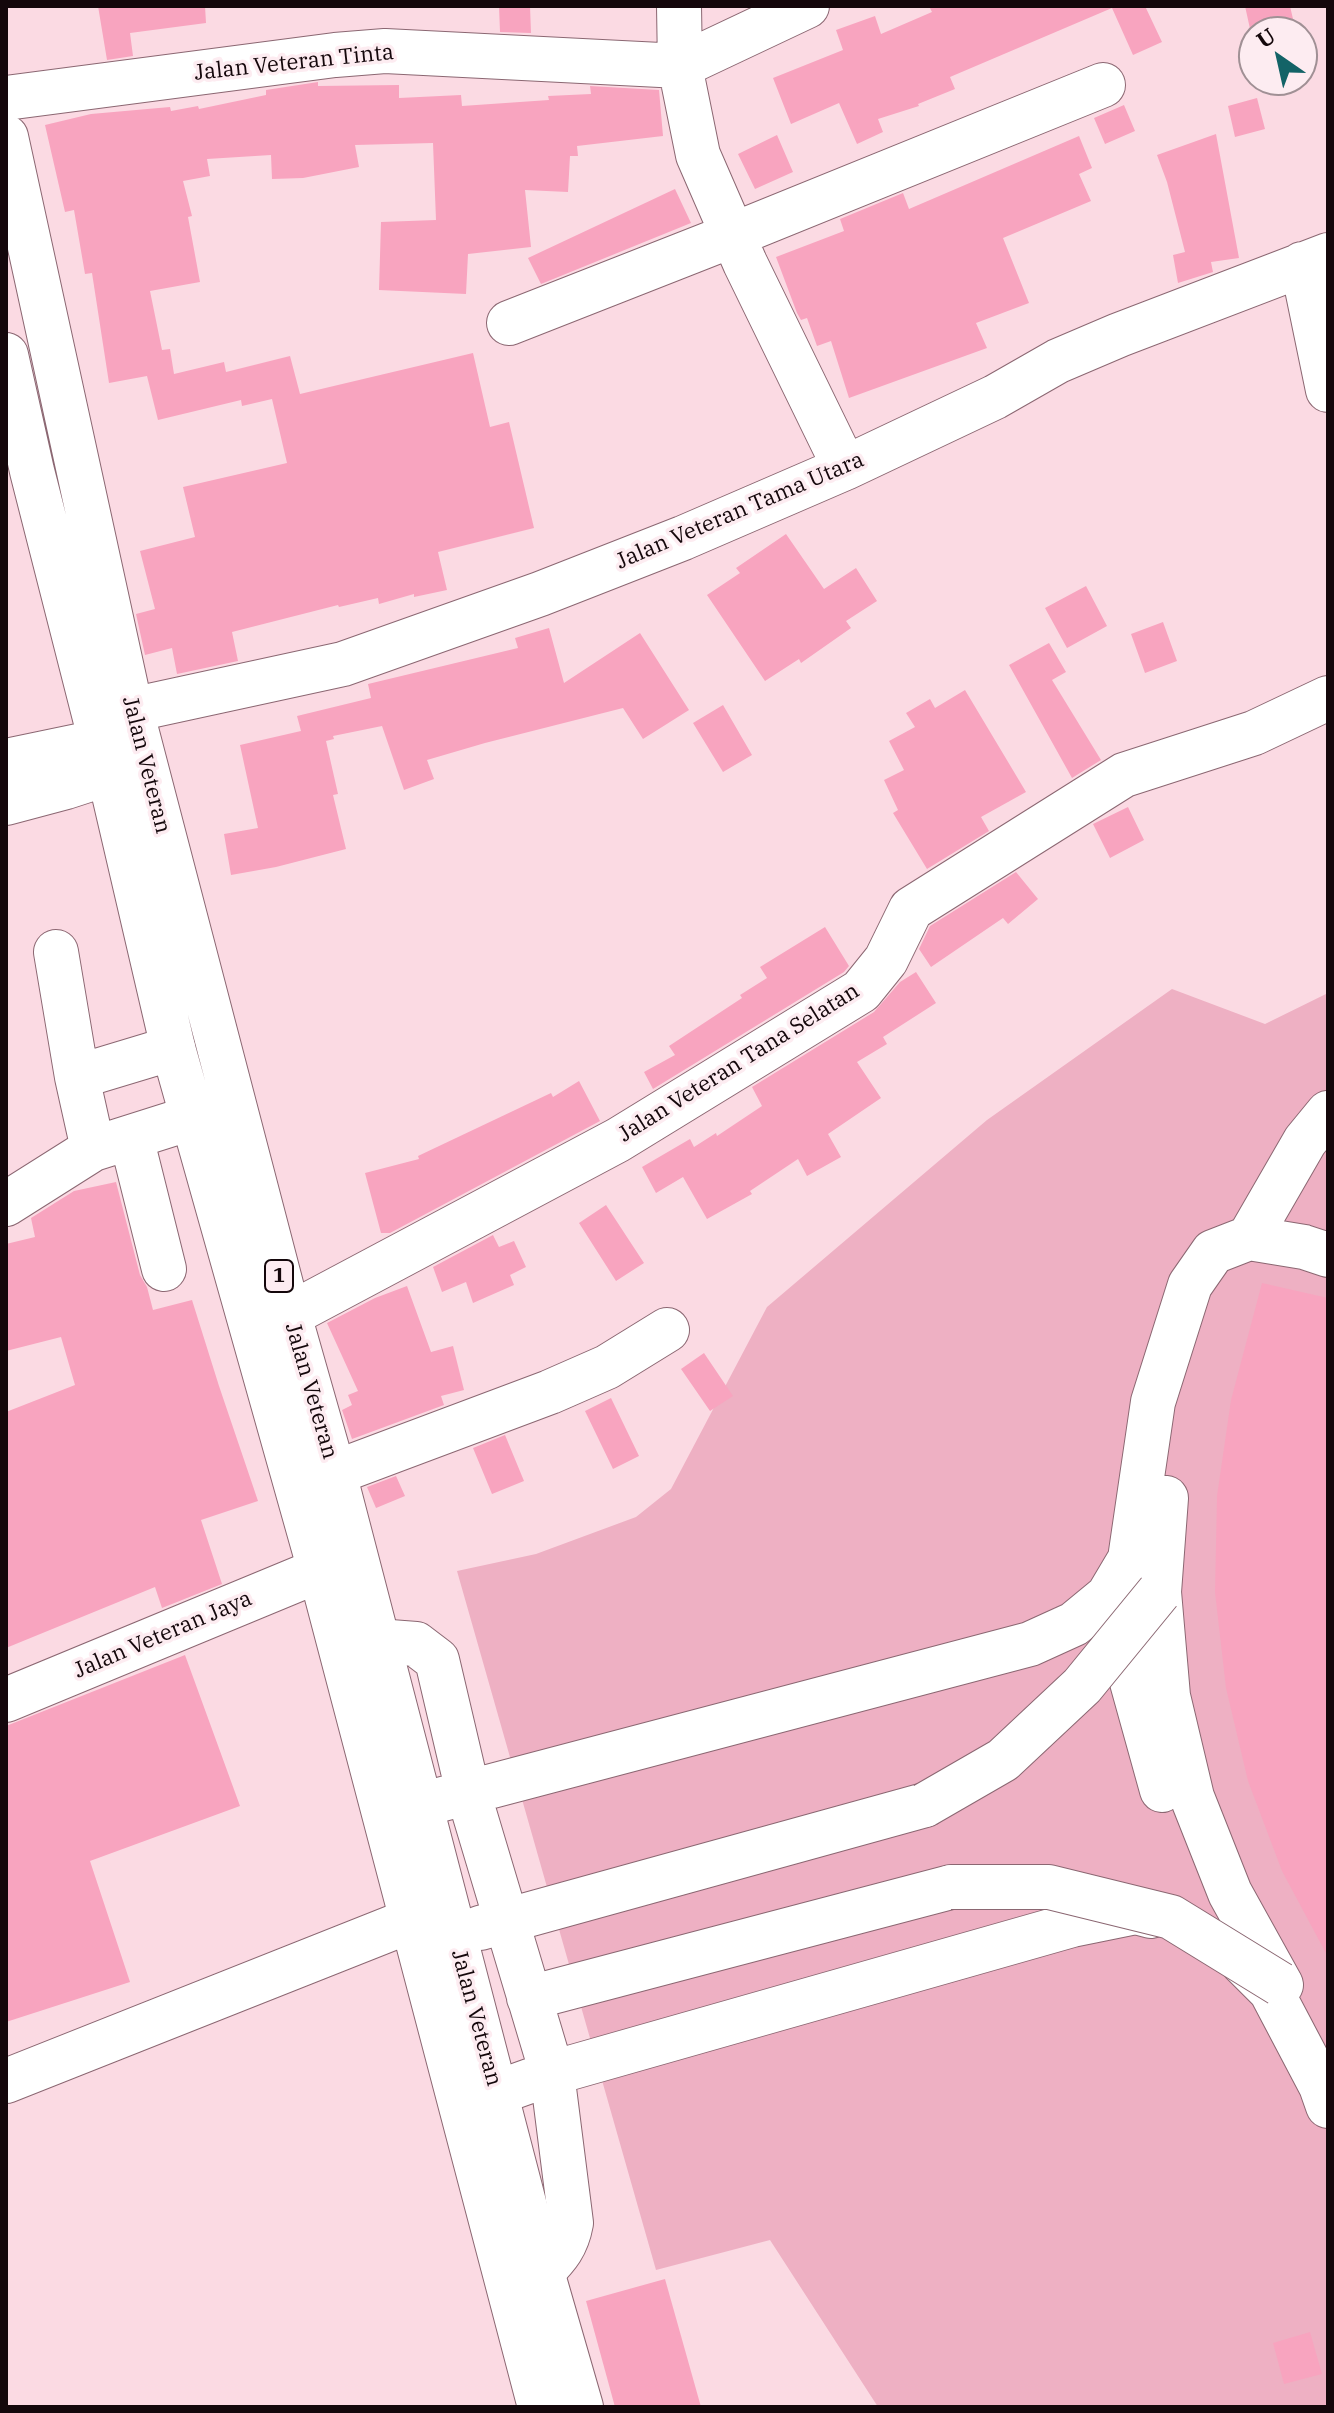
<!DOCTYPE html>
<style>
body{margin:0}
#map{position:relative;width:1334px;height:2413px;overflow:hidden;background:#fbdae3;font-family:"IBM Plex Serif",serif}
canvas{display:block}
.frame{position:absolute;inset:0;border:8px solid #14070b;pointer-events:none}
.north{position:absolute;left:1238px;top:16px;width:80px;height:80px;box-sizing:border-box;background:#fdecf1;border:2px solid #a09095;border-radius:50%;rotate:326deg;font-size:22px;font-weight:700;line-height:32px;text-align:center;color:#14070b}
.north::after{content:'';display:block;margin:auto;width:28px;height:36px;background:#136367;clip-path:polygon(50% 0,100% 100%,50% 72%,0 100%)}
</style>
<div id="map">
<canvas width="1334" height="2413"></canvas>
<div class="frame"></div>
<div class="north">U</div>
</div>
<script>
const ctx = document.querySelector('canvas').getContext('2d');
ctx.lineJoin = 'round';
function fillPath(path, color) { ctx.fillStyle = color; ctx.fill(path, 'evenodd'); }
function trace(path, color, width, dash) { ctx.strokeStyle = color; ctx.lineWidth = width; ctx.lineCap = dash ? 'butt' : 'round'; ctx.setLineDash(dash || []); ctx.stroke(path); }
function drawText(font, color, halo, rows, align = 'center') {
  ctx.font = font + ' "IBM Plex Serif",serif'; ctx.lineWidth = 7; ctx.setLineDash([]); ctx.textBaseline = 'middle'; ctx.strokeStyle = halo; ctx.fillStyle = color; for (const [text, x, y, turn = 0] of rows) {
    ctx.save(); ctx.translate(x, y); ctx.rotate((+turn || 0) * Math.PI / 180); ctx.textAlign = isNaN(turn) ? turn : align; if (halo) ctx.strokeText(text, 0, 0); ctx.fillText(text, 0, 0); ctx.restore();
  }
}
fillPath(new Path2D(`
 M 1172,989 L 1265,1024 L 1328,993 L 1328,2407 L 878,2407 L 770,2240 L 656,2270 L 457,1571 L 536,1554 L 636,1517 L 671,1489 L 767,1307 L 987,1120 Z`), '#eeb0c3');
fillPath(new Path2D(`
 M 98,6 L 205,6 L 206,23 L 130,33 L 133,56 L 107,60 Z
 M 499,6 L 530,6 L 531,33 L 500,32 Z
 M 929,6 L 1145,6 L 1162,42 L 1133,55 L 1112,8 L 950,77 L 955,89 L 918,104 L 919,106 L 878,119 L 883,132 L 857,144 L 839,103 L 791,124 L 773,78 L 843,50 L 836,30 L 875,16 L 881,34 L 932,12 Z
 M 1245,6 L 1290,6 L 1296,32 L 1254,32 L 1254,47 Z
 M 318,82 L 318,86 L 399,85 L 399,98 L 461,95 L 462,106 L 549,100 L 548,96 L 591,94 L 590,86 L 659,90 L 663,136 L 577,146 L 578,156 L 570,156 L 568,192 L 525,190 L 531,247 L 468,254 L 466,294 L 379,290 L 381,222 L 436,220 L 433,143 L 355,145 L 359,167 L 303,178 L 272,179 L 271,155 L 207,159 L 210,176 L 183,181 L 192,216 L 188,217 L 200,282 L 150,291 L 162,350 L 170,349 L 174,374 L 224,362 L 226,372 L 290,356 L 300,394 L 473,353 L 490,427 L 509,422 L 534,528 L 438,552 L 447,590 L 414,597 L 414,594 L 379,604 L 378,598 L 339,607 L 338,605 L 232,632 L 238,661 L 177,674 L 172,648 L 145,655 L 136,614 L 155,609 L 140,551 L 195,537 L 183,487 L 287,463 L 272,399 L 242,406 L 241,400 L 158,420 L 147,376 L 109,383 L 92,273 L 85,274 L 74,210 L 65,212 L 45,125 L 91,114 L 170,107 L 171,111 L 198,106 L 199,109 L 266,95 L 266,90 Z
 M 1257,98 L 1265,129 L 1235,137 L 1228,106 Z
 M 1124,105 L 1135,131 L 1105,144 L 1094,118 Z
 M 1216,134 L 1239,258 L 1211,262 L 1213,272 L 1178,283 L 1173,255 L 1185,252 L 1167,182 L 1157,155 Z
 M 777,135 L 793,172 L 755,189 L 738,154 Z
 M 1079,136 L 1092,168 L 1079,174 L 1091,201 L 1003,238 L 1029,303 L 976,323 L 987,348 L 849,398 L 831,341 L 817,346 L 807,318 L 801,320 L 797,313 L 776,257 L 844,231 L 840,219 L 903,193 L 909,209 Z
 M 675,189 L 691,223 L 541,284 L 528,258 Z
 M 786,534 L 824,589 L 856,568 L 877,601 L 846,621 L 851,628 L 801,663 L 799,659 L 765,681 L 707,595 L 740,573 L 736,568 Z
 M 1086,586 L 1107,626 L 1067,648 L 1045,608 Z
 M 1163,622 L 1177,661 L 1145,673 L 1131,634 Z
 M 549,628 L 564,683 L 640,633 L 689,710 L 643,739 L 623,708 L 485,743 L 427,760 L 434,779 L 404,790 L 382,726 L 333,736 L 334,739 L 326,741 L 338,794 L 333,795 L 346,849 L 276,867 L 231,875 L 224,834 L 258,828 L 240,745 L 301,731 L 297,716 L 371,698 L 368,684 L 518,648 L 515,638 Z
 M 1049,643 L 1066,672 L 1052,680 L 1101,760 L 1072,778 L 1009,665 Z
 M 965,690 L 1026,792 L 981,817 L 989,831 L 927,869 L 893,813 L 898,810 L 884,780 L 904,770 L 889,741 L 915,727 L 906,713 L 930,699 L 935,708 Z
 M 723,705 L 752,755 L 723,772 L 693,723 Z
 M 1128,807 L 1144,840 L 1110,858 L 1093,824 Z
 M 1016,872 L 1038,899 L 1008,924 L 1003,918 L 931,967 L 919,949 L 930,926 Z
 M 825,927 L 849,966 L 844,972 L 653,1089 L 644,1072 L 675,1055 L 669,1046 L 742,998 L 740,995 L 767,978 L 760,967 Z
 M 916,972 L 936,1003 L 883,1037 L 887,1044 L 857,1062 L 881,1098 L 828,1134 L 841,1157 L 807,1176 L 798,1159 L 750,1191 L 752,1194 L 707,1219 L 683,1177 L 656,1193 L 642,1167 L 690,1139 L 694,1147 L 716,1133 L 717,1136 L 762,1106 L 752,1087 L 874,1012 L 900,982 Z
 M 579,1081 L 600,1121 L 390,1233 L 381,1233 L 365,1173 L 419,1159 L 418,1156 L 551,1093 L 553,1097 Z
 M 116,1182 L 140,1275 L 147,1287 L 153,1310 L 192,1300 L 219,1386 L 258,1501 L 201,1520 L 222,1584 L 162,1608 L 155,1587 L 6,1648 L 6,1412 L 75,1385 L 61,1337 L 6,1351 L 6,1244 L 35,1237 L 31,1218 L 74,1191 Z
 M 606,1205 L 644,1263 L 616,1281 L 579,1223 Z
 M 493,1235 L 499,1247 L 514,1241 L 526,1267 L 510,1275 L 514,1285 L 473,1303 L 466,1282 L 442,1292 L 433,1267 Z
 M 1262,1283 L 1328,1298 L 1328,1957 L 1282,1871 L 1248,1781 L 1226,1688 L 1215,1592 L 1217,1496 L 1231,1400 Z
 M 407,1286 L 431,1352 L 453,1346 L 464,1390 L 441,1396 L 444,1405 L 352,1439 L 342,1410 L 352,1405 L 348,1395 L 358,1391 L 327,1323 L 375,1298 Z
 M 704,1353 L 733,1396 L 710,1411 L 681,1369 Z
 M 611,1398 L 639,1456 L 613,1469 L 585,1411 Z
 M 505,1435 L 524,1481 L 492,1494 L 473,1448 Z
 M 396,1476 L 405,1496 L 376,1508 L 367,1487 Z
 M 185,1655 L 240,1806 L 90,1861 L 130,1982 L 6,2022 L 6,1726 Z
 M 665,2279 L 701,2407 L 615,2407 L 586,2301 Z
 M 1310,2332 L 1322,2374 L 1284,2384 L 1273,2343 Z`), '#f8a4bf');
const minor = new Path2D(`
 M 679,6 L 680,66 L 698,155 L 745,263 L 845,468
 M 6,98 L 335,55 L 385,51 L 680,66 L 807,6
 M 1302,264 L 1328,390
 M 509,323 L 733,235 L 1103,85
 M 131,710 L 343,664 L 540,594 L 683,538 L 845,468 L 995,397 L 1058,361 L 1119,335 L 1328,255
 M 6,761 L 102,741
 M 6,803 L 66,787 L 109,773
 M 56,952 L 77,1077 L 93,1149
 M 77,1077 L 173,1048
 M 131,1137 L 164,1269
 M 6,1204 L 93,1149 L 194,1117
 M 1249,1238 L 1305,1141 L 1328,1113
 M 289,1315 L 618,1140 L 861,991 L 886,960 L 911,909 L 1124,775 L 1254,733 L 1328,698
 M 334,1473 L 550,1392 L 607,1367 L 667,1330
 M 1166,1498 L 1159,1592 L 1168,1696 L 1192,1797 L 1230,1893 L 1281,1985
 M 1112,1610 L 1162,1790
 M 377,1641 L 416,1644 L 437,1660 L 468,1792 L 552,2073 L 496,2093
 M 6,1700 L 320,1570
 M 420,1805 L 1030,1644 L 1074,1624 L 1108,1596 L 1130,1559 L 1153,1402 L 1190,1285 L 1213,1252 L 1249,1238 L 1304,1247 L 1328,1255
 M 480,1928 L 925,1805
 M 1242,1962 L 1271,1991 L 1321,2086 L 1328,2106
 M 529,1998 L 951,1887
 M 6,2081 L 412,1920
 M 542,2272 C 558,2256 567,2245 571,2223 L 552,2073 L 1072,1925 L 1136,1912 L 1151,1916`);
const highway = new Path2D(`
 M 6,137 L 131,710 L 289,1315 L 334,1473 L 542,2272 L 581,2407
 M 6,355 L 32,471 L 109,773 L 173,1048 L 320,1570 L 540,2407`);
trace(minor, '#8b6772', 46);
trace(highway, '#8b6772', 46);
trace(minor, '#fff', 44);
trace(highway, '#fff', 44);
const minorBridge = new Path2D(`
 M 925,1805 L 1003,1760 L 1082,1686 L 1159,1592
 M 951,1887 L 1049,1887 L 1171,1917 L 1280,1984`);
trace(minorBridge, '#8b6772', 46, []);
trace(minorBridge, '#fff', 44);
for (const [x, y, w] of [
 [279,1276,28]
]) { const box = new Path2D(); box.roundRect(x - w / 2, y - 16, w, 32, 6); ctx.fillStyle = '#fdecf1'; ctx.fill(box); trace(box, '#14070b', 2); }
drawText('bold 20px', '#14070b', null, [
 ["1",279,1276]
]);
drawText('22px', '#14070b', '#fdecf1', [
 ["Jalan Veteran Tinta",294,63,-6],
 ["Jalan Veteran Tama Utara",740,511,-23],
 ["Jalan Veteran",146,765,76],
 ["Jalan Veteran Tana Selatan",739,1063,-32],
 ["Jalan Veteran",311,1391,74],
 ["Jalan Veteran Jaya",163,1635,-23],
 ["Jalan Veteran",476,2018,75]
]);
</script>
